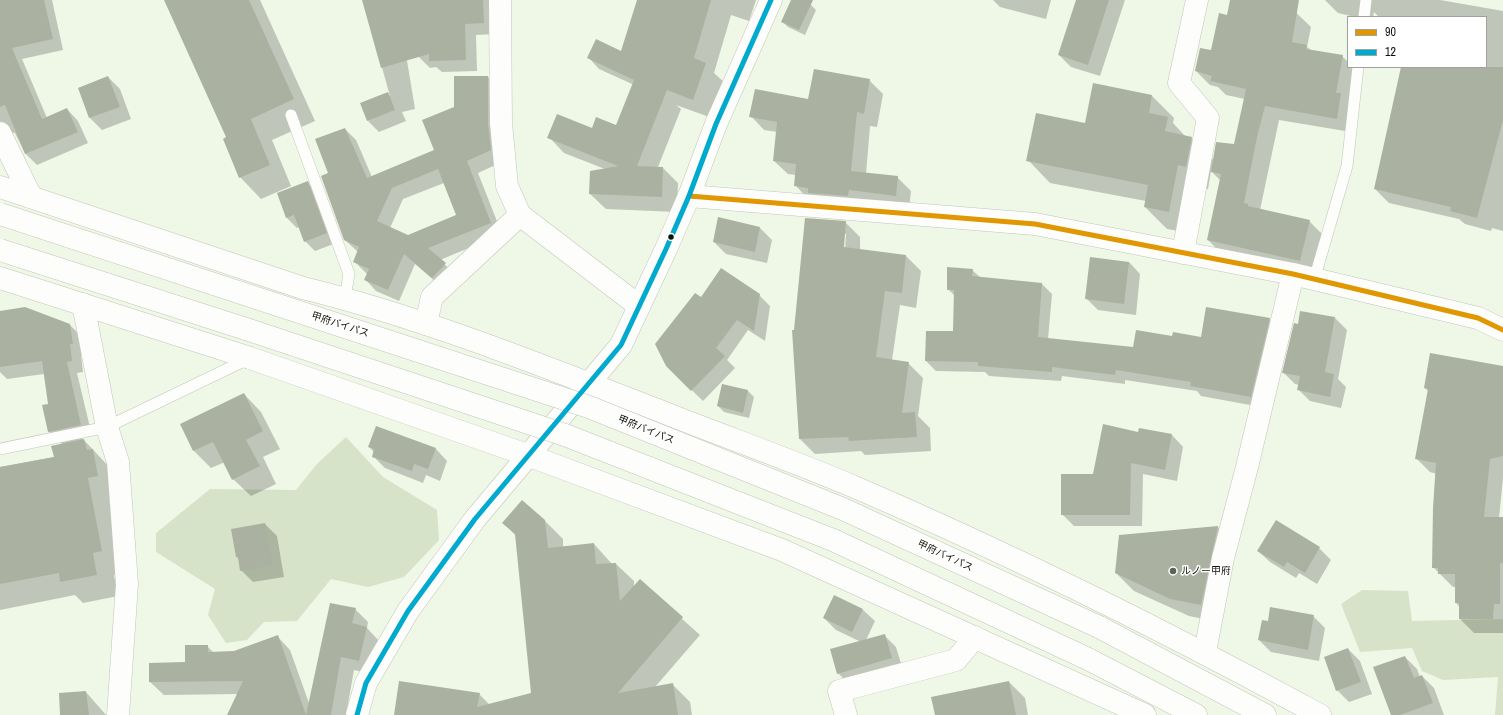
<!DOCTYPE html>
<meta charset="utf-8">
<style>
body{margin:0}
#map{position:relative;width:1503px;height:715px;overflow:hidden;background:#eff7e6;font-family:"Archivo Narrow",sans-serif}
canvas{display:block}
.legend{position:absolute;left:1347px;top:16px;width:140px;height:52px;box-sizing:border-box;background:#fff;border:1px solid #9fa19c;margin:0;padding:5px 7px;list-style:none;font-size:12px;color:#0e1308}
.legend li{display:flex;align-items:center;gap:8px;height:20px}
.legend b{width:20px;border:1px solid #9fa19c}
</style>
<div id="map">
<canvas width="1503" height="715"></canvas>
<ul class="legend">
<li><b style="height:5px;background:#e09701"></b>90</li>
<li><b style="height:5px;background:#00a9ce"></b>12</li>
</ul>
</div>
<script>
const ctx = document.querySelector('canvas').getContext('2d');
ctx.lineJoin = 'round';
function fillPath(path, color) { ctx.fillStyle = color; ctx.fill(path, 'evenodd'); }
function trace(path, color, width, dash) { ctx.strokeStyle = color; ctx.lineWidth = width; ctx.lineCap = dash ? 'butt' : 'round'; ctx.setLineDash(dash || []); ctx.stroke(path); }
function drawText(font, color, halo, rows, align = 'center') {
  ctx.font = font + ' "Archivo Narrow","Noto Sans JP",sans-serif'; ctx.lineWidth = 3; ctx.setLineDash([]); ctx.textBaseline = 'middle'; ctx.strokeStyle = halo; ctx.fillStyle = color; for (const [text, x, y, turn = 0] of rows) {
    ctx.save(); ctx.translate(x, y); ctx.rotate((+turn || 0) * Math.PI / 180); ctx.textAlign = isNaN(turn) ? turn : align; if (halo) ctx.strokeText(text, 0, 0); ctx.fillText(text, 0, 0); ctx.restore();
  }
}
fillPath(new Path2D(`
 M 346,437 L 383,477 L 437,510 L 439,540 L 404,577 L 368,587 L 331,579 L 297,621 L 264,622 L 247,640 L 226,643 L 208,615 L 215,589 L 156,552 L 156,533 L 210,489 L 296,490 L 317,464 Z
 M 1362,590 L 1408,591 L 1412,621 L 1503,619 L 1503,715 L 1495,715 L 1498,677 L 1443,680 L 1422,671 L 1412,648 L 1360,652 L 1341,604 Z`), '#d7e3c8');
fillPath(new Path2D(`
 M 0,0 L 52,0 L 63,50 L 22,59 L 47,118 L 67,109 L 78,121 L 88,143 L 37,165 L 25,153 L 15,133 L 9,132 L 0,123 Z
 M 165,0 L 260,0 L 315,121 L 272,140 L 291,186 L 261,199 L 240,177 L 227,138 Z
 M 363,0 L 397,0 L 415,109 L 402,112 L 406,121 L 379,132 L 368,121 L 388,93 L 390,96 Z
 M 418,0 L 494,0 L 495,34 L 476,35 L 477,71 L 442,72 L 436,67 L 430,68 L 419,57 Z
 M 638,0 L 756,0 L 749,21 L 731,15 L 714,73 L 725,83 L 712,118 L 676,105 L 681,109 L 658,167 L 663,168 L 678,183 L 677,212 L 606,209 L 590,194 L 605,169 L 564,153 L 549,137 L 617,126 L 643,89 L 599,69 L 588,57 L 621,52 Z
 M 792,0 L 801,0 L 810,4 L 816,10 L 805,35 L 788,27 L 782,21 Z
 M 993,0 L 1051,0 L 1046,19 L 1000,7 Z
 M 1077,0 L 1125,0 L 1100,76 L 1071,67 L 1059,55 Z
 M 1231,0 L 1283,0 L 1311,27 L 1307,47 L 1311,50 L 1342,56 L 1348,62 L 1348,67 L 1353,67 L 1351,132 L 1279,120 L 1260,210 L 1309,221 L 1323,235 L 1314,275 L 1222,254 L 1208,240 L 1220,180 L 1211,171 L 1208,189 L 1199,187 L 1191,233 L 1167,229 L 1145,207 L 1146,201 L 1050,183 L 1028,160 L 1086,125 L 1152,96 L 1174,118 L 1173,123 L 1186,137 L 1191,138 L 1214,160 L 1235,145 L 1245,99 L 1226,95 L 1218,87 L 1210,85 L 1196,71 L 1211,52 L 1227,16 Z
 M 1325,0 L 1440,0 L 1503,11 L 1503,231 L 1492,228 L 1491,231 L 1465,224 L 1459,219 L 1389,203 L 1375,189 L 1403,67 L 1486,67 L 1486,17 L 1379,17 L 1374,12 L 1373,17 L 1355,17 L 1338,13 Z
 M 108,77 L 120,89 L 131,119 L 102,130 L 90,118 L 79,88 Z
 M 488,77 L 499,88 L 502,162 L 478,173 L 502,234 L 440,260 L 456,275 L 444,289 L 415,264 L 399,301 L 376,291 L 365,279 L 367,274 L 354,261 L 358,252 L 345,240 L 330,174 L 345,129 L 356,140 L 372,177 L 436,151 L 455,108 ZM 444,183 L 458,215 L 408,236 L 390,228 L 403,199 Z
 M 869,80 L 883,94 L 877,127 L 870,126 L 866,174 L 897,177 L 911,191 L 909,209 L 809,200 L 796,186 L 796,175 L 788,174 L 774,161 L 777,132 L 764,130 L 751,116 L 809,100 Z
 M 308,183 L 318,193 L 336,243 L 315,251 L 305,241 L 299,227 L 297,228 L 287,218 L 278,194 Z
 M 719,218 L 760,228 L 772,240 L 767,263 L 726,254 L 714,242 Z
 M 845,222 L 860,237 L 860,250 L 906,256 L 921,271 L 916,308 L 900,305 L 892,360 L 908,363 L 923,378 L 918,416 L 930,428 L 931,451 L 865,455 L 861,451 L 815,454 L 800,439 L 794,330 ZM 844,234 L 846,234 L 845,252 L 843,252 Z
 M 1129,262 L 1140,274 L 1136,315 L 1098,310 L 1086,298 Z
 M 972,270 L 981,278 L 1042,284 L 1052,294 L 1048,339 L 1134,348 L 1173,337 L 1201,338 L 1269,319 L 1279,329 L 1261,407 L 1201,396 L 1197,391 L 1125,380 L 1125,384 L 1062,376 L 1061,381 L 989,376 L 985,372 L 936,371 L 926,361 L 954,332 L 955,296 L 948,289 Z
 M 759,295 L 770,306 L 765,341 L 748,330 L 727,360 L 735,368 L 703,401 L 667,366 L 701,298 Z
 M 0,312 L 69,324 L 81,336 L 84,355 L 81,355 L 83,372 L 77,373 L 92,436 L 82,438 L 114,472 L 119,497 L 109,499 L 123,573 L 114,575 L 118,596 L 83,603 L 75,595 L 0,610 L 0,467 L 55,457 L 62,444 L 49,432 L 49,404 L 44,374 L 7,379 L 0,372 Z
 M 1301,312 L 1335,318 L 1347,330 L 1338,379 L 1346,387 L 1341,408 L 1310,401 L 1298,389 L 1299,385 L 1295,384 L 1283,372 L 1299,325 Z
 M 1503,366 L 1503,478 L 1499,518 L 1503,518 L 1503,633 L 1474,633 L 1460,619 L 1460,607 L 1456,603 L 1456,587 L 1453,587 L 1433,567 L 1437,474 L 1430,472 L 1416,458 L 1429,392 L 1425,388 Z
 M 748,391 L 754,397 L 749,418 L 724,412 L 718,406 Z
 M 244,394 L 261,412 L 280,449 L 263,457 L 276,484 L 251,496 L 233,479 L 225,462 L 211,468 L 194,451 L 182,425 Z
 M 377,427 L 436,449 L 447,461 L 440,481 L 426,475 L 423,483 L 385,468 L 373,456 L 374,452 L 369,447 Z
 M 1139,433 L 1172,435 L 1183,447 L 1177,481 L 1143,474 L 1142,526 L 1074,526 L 1062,514 L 1094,475 Z
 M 545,521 L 563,539 L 563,547 L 594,544 L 612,564 L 616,564 L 634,581 L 634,587 L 640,581 L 700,635 L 655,687 L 672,684 L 690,702 L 692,715 L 395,715 L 479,694 L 490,705 L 532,693 L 516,536 L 504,523 Z
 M 265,524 L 277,536 L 284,577 L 253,582 L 241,570 L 239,560 L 237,557 Z
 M 1218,527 L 1235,544 L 1218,622 L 1189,616 L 1134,591 L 1116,573 L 1120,536 Z
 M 1319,548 L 1331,560 L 1317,584 L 1299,573 L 1296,578 L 1270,562 L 1258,551 Z
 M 355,609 L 368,622 L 367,628 L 379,641 L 372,674 L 354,670 L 346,715 L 228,715 L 238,694 L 164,695 L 150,682 L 186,663 L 207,646 L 214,653 L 234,652 L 277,636 L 290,650 L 309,703 Z
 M 863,610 L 875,621 L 866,640 L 884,635 L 896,647 L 903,670 L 850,685 L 838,673 L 861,642 L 836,630 L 824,618 Z
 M 1313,616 L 1325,628 L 1319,661 L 1271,652 L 1259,640 L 1268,622 Z
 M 1348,649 L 1360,661 L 1372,694 L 1349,702 L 1337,690 Z
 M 1405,657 L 1417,669 L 1420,677 L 1422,676 L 1434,688 L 1444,715 L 1392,715 Z
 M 1009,682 L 1025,698 L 1028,715 L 936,715 Z
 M 86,692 L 106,715 L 61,715 L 60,694 Z`), '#0003');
fillPath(new Path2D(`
 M 0,0 L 44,0 L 53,39 L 12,48 L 42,119 L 67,108 L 78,132 L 25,154 L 5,105 L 0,107 Z
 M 164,0 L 249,0 L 294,99 L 251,119 L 270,165 L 239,178 L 223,139 L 226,137 Z
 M 362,0 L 483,0 L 484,23 L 465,24 L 466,60 L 429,61 L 429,54 L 381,68 Z
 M 637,0 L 711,0 L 694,58 L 706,63 L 693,100 L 667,90 L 637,166 L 663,167 L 662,197 L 589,194 L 590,171 L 618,166 L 547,138 L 557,114 L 592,128 L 596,117 L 616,125 L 634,80 L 587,58 L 596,39 L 621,51 Z
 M 791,0 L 813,0 L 799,30 L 781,22 Z
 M 1076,0 L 1109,0 L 1088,65 L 1058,55 Z
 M 1230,0 L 1299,0 L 1292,42 L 1307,45 L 1306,49 L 1343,55 L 1336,93 L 1341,93 L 1337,119 L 1265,106 L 1257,137 L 1244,203 L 1248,204 L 1248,206 L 1310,220 L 1300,261 L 1207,240 L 1221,174 L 1211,172 L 1216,142 L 1234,144 L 1246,89 L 1210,81 L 1212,76 L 1195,71 L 1200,48 L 1211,50 L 1219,13 L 1227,15 Z
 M 1401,67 L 1503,67 L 1503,120 L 1477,218 L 1450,211 L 1451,207 L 1374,189 Z
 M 814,69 L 870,79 L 864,114 L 857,112 L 851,171 L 898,176 L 896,196 L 849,190 L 848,196 L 808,193 L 808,188 L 794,186 L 796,164 L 773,161 L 777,122 L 749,117 L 755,89 L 808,99 Z
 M 108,76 L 120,107 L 89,118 L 78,88 Z
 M 454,76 L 488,76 L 488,123 L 491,150 L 467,161 L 491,223 L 428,248 L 446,263 L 432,278 L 404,254 L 388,290 L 364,280 L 369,269 L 353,262 L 359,247 L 344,240 L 321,176 L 328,173 L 315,139 L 345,128 L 367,178 L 434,150 L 422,120 L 454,107 ZM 438,169 L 456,215 L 408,235 L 377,221 L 392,188 Z
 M 1093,83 L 1152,95 L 1149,113 L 1168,117 L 1165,131 L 1192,137 L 1186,167 L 1178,165 L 1169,212 L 1144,207 L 1148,185 L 1026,161 L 1036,113 L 1085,123 Z
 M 388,92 L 395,110 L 367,121 L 360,103 Z
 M 308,181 L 327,233 L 304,242 L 294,215 L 286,218 L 277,193 Z
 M 718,217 L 760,227 L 755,252 L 713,242 Z
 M 805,218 L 846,221 L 844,247 L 906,255 L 902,293 L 885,291 L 876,357 L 909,362 L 902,413 L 915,412 L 917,437 L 849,441 L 848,437 L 799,439 L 792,330 L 794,330 Z
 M 1090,257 L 1129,262 L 1124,304 L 1085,299 Z
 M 947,267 L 973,269 L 972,276 L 1042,283 L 1038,337 L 1133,347 L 1136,330 L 1172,336 L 1173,332 L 1201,337 L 1206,307 L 1270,318 L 1251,397 L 1190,386 L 1191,382 L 1116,370 L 1115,375 L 1052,367 L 1052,372 L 978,366 L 978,362 L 925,361 L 926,331 L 953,331 L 954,290 L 947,290 Z
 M 721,268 L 760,294 L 754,331 L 737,320 L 716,348 L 725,356 L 691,391 L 666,366 L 655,344 L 695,293 L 701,297 Z
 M 25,307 L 70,324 L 73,344 L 70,344 L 72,361 L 67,362 L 81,425 L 48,432 L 42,405 L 48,404 L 42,361 L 0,367 L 0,311 Z
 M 1300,311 L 1335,317 L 1325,372 L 1334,374 L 1330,397 L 1297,390 L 1300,376 L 1282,373 L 1294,323 L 1298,324 Z
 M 1430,353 L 1503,366 L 1503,456 L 1490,459 L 1484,517 L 1503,517 L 1503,563 L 1500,563 L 1500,604 L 1494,604 L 1493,619 L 1459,619 L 1459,603 L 1455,603 L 1455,574 L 1438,574 L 1438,568 L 1432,568 L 1433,508 L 1436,463 L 1415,459 L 1428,389 L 1424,388 Z
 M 722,384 L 748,390 L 743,413 L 717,406 Z
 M 244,393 L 263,431 L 246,440 L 260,466 L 232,480 L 213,442 L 193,451 L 180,424 Z
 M 1103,424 L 1138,432 L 1139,428 L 1172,434 L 1165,470 L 1131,463 L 1130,515 L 1061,515 L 1061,474 L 1093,474 Z
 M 376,426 L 436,448 L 428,469 L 414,464 L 412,471 L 372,457 L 374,449 L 368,447 Z
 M 84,439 L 87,450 L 93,449 L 98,476 L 88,478 L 102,551 L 93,553 L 97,575 L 60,582 L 59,573 L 0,584 L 0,467 L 54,457 L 51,446 Z
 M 522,500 L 545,520 L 548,548 L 594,543 L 596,564 L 616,563 L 620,601 L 640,579 L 683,617 L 618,693 L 673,683 L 678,715 L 394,715 L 399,681 L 480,693 L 477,707 L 531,693 L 515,534 L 502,523 Z
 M 1276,520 L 1320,547 L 1305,573 L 1287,562 L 1284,567 L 1257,551 Z
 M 265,523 L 273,565 L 240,571 L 238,557 L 236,557 L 231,529 Z
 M 1218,526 L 1201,605 L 1170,599 L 1115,573 L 1119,535 Z
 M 834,595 L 863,609 L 852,632 L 823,618 Z
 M 330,603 L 356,608 L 352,623 L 367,627 L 359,661 L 341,657 L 331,715 L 306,715 Z
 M 1270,607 L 1314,615 L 1308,650 L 1258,640 L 1262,620 L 1268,621 Z
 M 885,634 L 892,658 L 837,674 L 830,649 Z
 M 278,635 L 306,715 L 227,715 L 243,681 L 149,682 L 149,663 L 185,662 L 185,645 L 208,645 L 208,652 L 234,651 Z
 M 1348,648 L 1361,682 L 1336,691 L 1324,657 Z
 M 1405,656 L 1414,678 L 1422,675 L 1433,703 L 1400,715 L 1391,715 L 1373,667 Z
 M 1009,681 L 1016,715 L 935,715 L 931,697 Z
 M 86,691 L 89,715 L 60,715 L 59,693 Z`), '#aab1a1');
const lane = new Path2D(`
 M 1364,17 L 1366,0
 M 291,115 L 349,274 L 345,298
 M 1314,280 L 1347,166 L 1358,67
 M 0,449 L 107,427 L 248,359`);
const street = new Path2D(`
 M 500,0 L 501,123 L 507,186 L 520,215 L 639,306
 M 0,133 L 31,197
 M 689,196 L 1035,224 L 1293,274 L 1478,318 L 1503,330
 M 1183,253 L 1208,118 L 1179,83 L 1197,0
 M 83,304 L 107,427 L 118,462 L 127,584 L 118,715
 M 426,324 L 432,297 L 520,215
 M 1205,652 L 1223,558 L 1247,467 L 1293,274
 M 846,715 L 839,691 L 956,660 L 975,637`);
const secondary = new Path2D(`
 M 357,715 L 366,683 L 408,611 L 475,519 L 621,345 L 666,249 L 689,196 L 716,124 L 771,0`);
const highway = new Path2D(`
 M 0,187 L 303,288 C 425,318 543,366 660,411 C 725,437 792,460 857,488 C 1015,556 1169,633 1320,715
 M 0,278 L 250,358 L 530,456 L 782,550 L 1145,715
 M 1099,627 L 1265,715
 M 1088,659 L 1196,715`);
trace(lane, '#c0c7b9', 12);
trace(street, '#c0c7b9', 23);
trace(secondary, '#c0c7b9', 23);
trace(highway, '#c0c7b9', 23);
trace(lane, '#fdfefb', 11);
trace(street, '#fdfefb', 22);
trace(secondary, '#fdfefb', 22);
trace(highway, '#fdfefb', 22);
const highwayBridge = new Path2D(`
 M 0,214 L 589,407 L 843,509 L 1099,627
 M 0,250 L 246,329 L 565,435 L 833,540 L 1088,659`);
trace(highwayBridge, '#c0c7b9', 23, []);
trace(highwayBridge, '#fdfefb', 22);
trace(new Path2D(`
 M 689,196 L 1035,224 L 1293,274 L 1478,318 L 1503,330`), '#e09701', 5);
trace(new Path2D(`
 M 357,715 L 366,683 L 408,611 L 475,519 L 621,345 L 666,249 L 689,196 L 716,124 L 771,0`), '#00a9ce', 5);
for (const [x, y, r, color] of [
 [671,237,3.5,"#0e1308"],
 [1173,571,4,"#5d6356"]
]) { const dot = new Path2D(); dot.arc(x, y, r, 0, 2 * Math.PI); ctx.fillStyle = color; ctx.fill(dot); trace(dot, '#fff', 1.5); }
drawText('10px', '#0e1308', '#fff', [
 ["甲府バイパス",340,325,18],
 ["甲府バイパス",646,430,22],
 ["甲府バイパス",945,556,25]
]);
drawText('10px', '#0e1308', '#fff', [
 ["ルノー甲府",1181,571]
], 'left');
</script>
